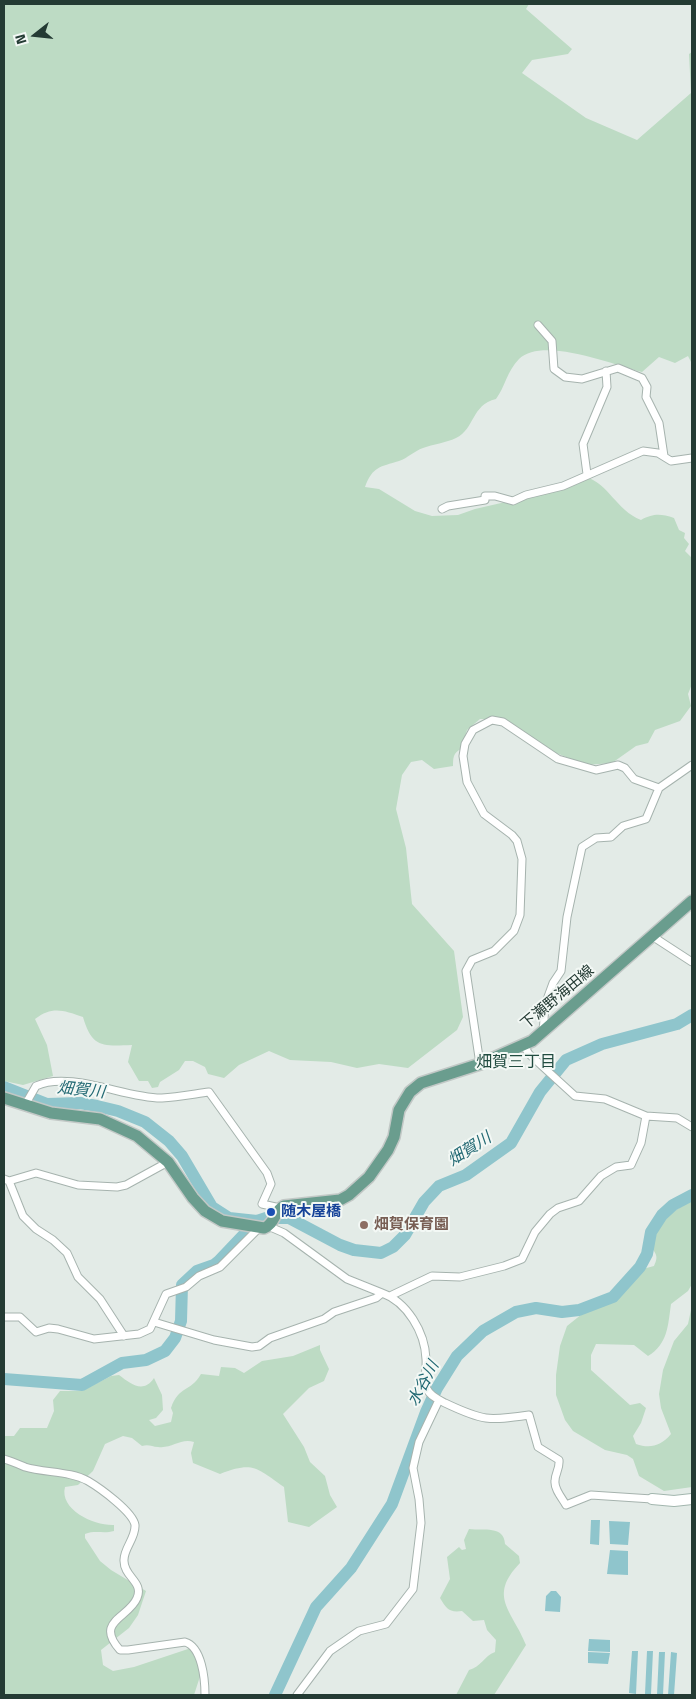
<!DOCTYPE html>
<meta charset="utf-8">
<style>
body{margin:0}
#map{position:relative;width:696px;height:1699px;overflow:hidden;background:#e3ebe7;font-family:"Titillium Web",sans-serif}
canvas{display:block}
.frame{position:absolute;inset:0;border:5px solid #243b34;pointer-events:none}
.north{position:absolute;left:10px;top:10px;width:50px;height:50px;-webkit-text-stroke:4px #f3f8f5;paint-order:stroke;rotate:254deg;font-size:14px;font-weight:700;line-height:20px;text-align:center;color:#243b34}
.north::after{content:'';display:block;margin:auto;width:18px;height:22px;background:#243b34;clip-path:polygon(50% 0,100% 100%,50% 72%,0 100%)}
</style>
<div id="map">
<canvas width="696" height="1699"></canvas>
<div class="frame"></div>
<div class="north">N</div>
</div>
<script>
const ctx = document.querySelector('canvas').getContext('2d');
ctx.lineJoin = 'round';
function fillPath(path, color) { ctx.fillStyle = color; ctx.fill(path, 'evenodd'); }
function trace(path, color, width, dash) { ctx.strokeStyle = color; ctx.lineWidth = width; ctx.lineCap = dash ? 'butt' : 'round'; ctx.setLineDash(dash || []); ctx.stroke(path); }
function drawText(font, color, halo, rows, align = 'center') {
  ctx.font = font + ' "Titillium Web","Noto Sans JP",sans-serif'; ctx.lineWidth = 4; ctx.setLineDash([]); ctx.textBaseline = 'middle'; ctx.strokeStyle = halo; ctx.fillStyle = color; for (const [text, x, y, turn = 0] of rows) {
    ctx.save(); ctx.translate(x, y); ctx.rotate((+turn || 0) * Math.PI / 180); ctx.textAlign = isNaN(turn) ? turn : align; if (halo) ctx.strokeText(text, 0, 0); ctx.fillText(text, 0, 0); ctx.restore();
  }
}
fillPath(new Path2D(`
 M 4,4 L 529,4 L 526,9 L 572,49 L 568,54 L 532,60 L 522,73 L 586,118 L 637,140 L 691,93 L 689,54 L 692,52 L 692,364 L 688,356 L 675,363 L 659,357 L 642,372 C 613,365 543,336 519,359 C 507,371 505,387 496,399 C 471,405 475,429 456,438 C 446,443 433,444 423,448 C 414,451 408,458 399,461 C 380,467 373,466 365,487 L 379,489 L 415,511 L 432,516 L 458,515 L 475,509 L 571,487 L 586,477 C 609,484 616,510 641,520 C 654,513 661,514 674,518 L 679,530 L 685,533 L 684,538 L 689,544 L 685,551 L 692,558 L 692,684 L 688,694 L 691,706 L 680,721 L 655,730 L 648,743 L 636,746 L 612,763 L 586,765 L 539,746 L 505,719 L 480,719 L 467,730 L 461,749 C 453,753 453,758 453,766 L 434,769 L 422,760 L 411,762 L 402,775 L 396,809 L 406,848 L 412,904 L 454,951 L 463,1017 L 457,1030 L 408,1068 L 379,1064 L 357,1068 L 331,1062 L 290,1060 L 269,1051 L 239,1065 L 224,1078 L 208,1074 L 205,1067 L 193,1061 L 185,1061 L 179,1070 L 160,1082 L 158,1087 L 152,1088 L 148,1081 L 139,1081 L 128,1062 L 132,1045 C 102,1046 92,1048 83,1017 C 63,1010 52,1006 35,1019 L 47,1045 L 53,1076 L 23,1085 L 4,1081 Z
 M 692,1201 L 692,1284 L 688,1291 L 671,1304 C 668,1325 668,1344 648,1356 L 634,1345 L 596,1344 L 591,1355 L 591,1370 L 630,1405 L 640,1403 L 646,1408 L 641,1423 L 633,1436 L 636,1444 C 650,1449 661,1446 671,1434 L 661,1408 L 659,1394 L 663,1370 L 674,1341 L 688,1324 L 692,1305 L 692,1487 L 664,1491 L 639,1476 L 633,1459 L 627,1455 L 605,1450 L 573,1431 L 565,1420 L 556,1395 L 556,1375 L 560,1346 L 567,1326 L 582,1314 L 599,1306 L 609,1294 L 627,1285 L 639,1270 L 654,1266 C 660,1254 654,1253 649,1243 C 658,1221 672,1211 692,1201 Z
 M 320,1345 L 320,1350 L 329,1369 L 324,1381 L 309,1388 L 283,1414 L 304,1447 L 310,1462 L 325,1476 L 330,1495 L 337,1507 L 309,1527 L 288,1522 L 284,1487 C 256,1468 254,1461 220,1474 L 193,1463 L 191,1453 L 194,1442 C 180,1438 172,1449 158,1447 C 152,1447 149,1444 142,1446 L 132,1438 L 123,1436 L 105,1444 L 93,1471 L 78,1485 L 65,1487 C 59,1510 95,1526 114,1525 L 114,1531 C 104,1534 95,1530 85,1534 L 85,1538 L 100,1561 L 111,1570 L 146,1591 L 138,1615 L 129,1628 L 101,1650 L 103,1665 L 113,1671 L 134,1667 L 188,1649 L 196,1650 L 204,1664 L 194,1695 L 4,1695 L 4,1436 L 14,1436 L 20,1428 L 47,1428 L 54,1411 L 53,1400 L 60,1391 L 82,1391 L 111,1376 L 119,1375 C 131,1384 143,1394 154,1378 L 162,1395 L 163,1410 L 156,1418 L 149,1420 L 155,1426 L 171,1422 L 173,1413 L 171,1408 C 179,1385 190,1393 201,1374 L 219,1376 L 221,1367 L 235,1368 L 244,1373 L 262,1361 L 293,1356 Z
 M 469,1529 C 484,1531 504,1525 505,1544 L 519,1556 L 520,1563 C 487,1597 513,1611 526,1645 L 494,1695 L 456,1695 L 469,1670 C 481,1667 484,1656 495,1652 L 496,1640 L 487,1630 L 484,1620 L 473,1621 L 462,1611 C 449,1613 446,1608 440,1598 L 450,1579 L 447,1557 L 459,1547 L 462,1550 L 466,1549 L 464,1540 Z`), '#bddbc4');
fillPath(new Path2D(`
 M 591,1520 L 600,1520 L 599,1545 L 590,1544 Z
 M 609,1521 L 630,1522 L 628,1545 L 610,1544 Z
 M 610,1550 L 628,1551 L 628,1575 L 607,1574 Z
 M 551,1591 L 556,1591 L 561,1597 L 560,1612 L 545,1611 L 546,1596 Z
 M 589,1639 L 610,1640 L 610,1652 L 588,1651 Z
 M 632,1651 L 638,1651 L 636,1694 L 629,1693 Z
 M 647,1651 L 653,1651 L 651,1694 L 645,1694 Z
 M 588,1652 L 610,1653 L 608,1664 L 588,1663 Z
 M 659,1652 L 665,1652 L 663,1695 L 657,1695 Z
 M 671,1652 L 677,1653 L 674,1695 L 668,1695 Z`), '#8fc5cc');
trace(new Path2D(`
 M 4,1087 L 47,1104 L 80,1103 L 97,1106 L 118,1111 L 145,1122 L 169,1141 L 182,1156 L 212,1207 L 229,1218 L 257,1221 L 266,1218 L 289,1218 L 340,1245 L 354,1250 L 381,1253 L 393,1247 L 405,1235 L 424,1202 L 439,1186 L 466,1175 L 511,1143 L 540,1092 L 566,1060 L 602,1044 L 677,1024 L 692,1015
 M 4,1379 L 82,1385 L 122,1363 L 146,1360 L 165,1351 L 175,1338 L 181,1321 L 182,1285 L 197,1271 L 214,1265 L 219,1261 L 257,1221
 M 275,1695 L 316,1607 L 351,1568 L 392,1504 L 426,1412 L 437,1388 L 457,1356 L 483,1331 L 516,1312 L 536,1308 L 562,1312 L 579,1310 L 613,1297 L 640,1267 L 647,1254 L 651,1232 L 662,1215 L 673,1205 L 692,1195`), '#8fc5cc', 12);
const street = new Path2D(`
 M 538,325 L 552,341 L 554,369 L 565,377 L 582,379 L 618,368 L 642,378 L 647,387 L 646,397 L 659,423 L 664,456
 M 587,474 L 583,444 L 607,387 L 606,371
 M 442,509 L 448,506 L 485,500 L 485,496 L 495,496 L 513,501 L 526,495 L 563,486 L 643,451 L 658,453 L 671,461 L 692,458
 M 652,936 L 692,962
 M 543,1033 L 545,1005 L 553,983 L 561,971 L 567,917 L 582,847 L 596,838 L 611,837 L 623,826 L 646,819 L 659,788 L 692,765
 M 524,1046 L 529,1054 L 575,1096 L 605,1099 L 646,1116 L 677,1118 L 692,1127
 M 480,1064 L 466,971 L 472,960 L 494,951 L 514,931 L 520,915 L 522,859 L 517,841 L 512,835 L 484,814 L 467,782 L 463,756 L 465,744 L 473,730 L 492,720 L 503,722 L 558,759 L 596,770 L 618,765 L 625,768 L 634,779 L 659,788
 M 25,1105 L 36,1086 C 70,1070 127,1099 162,1098 C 177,1097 194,1094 209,1092 L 267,1173 L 271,1184 L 262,1204 L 280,1208
 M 4,1179 L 9,1181 L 23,1216 L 36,1229 L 53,1240 L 67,1253 L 78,1277 L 100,1299 L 124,1336
 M 9,1181 L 36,1173 L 78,1185 L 117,1187 L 126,1185 L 168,1162
 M 268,1226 L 284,1233 L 347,1279 L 382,1293
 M 390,1296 L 432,1276 L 460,1277 L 504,1266 L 522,1259 L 535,1232 L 550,1214 L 558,1208 L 579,1201 L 601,1176 L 616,1167 L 631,1165 L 641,1143 L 646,1116
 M 4,1317 L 20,1317 L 36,1332 L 49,1328 L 58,1329 L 94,1339 L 139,1334 L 150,1329 L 166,1294 L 186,1287 L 199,1276 L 220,1267 L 259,1228
 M 154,1322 L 214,1340 L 252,1347 L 259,1346 L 270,1338 L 324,1319 L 334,1312 L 376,1298 L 382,1293 C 407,1302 425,1332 426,1359 C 427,1368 423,1381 427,1389 C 430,1396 439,1400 445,1403 C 483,1421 488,1421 529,1415 L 538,1447 L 559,1460 C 560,1469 555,1473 555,1481 C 554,1489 562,1498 566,1505 L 591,1495 L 652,1499
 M 4,1459 C 11,1461 18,1464 25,1467 C 45,1473 70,1471 88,1481 C 100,1488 133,1512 135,1525 C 136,1538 123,1549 124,1561 C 124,1577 144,1582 137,1598 C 129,1618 94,1621 120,1650 L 128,1650 L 185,1642 C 202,1647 205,1679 205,1695
 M 297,1695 L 330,1651 L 359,1631 L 386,1624 L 413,1589 L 421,1523 L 419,1499 L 413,1468 L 419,1442 L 439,1400`);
const secondary = new Path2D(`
 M 652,1499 L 674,1501 L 692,1499`);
const primary = new Path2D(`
 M 4,1098 L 51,1113 L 100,1119 L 137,1136 L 168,1162 L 193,1198 L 205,1211 L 222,1221 L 264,1228 C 275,1224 274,1211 284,1206 L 340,1200 L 349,1195 L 369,1177 L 388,1150 L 394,1137 L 399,1110 L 410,1092 L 421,1083 L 480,1064 L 532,1041 L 692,901`);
trace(street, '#a6b3ae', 9);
trace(secondary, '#a2b6ae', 12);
trace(primary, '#c2c8c6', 14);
trace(street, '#fff', 7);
trace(secondary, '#fff', 10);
trace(primary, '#6a9d8e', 11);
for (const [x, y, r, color] of [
 [271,1212,5,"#1a4fb4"],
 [364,1225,5,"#8d6e63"]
]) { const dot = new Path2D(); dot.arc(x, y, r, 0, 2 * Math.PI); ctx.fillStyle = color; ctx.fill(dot); trace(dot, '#f3f8f5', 2); }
drawText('15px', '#243b34', '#f3f8f5', [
 ["下瀬野海田線",558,998,-40]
]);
drawText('bold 15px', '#164399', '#f3f8f5', [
 ["随木屋橋",281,1212]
], 'left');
drawText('bold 15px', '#785e54', '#f3f8f5', [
 ["畑賀保育園",374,1225]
], 'left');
drawText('16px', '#214c40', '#f3f8f5', [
 ["畑賀三丁目",516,1063]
]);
drawText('italic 16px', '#226973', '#f3f8f5', [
 ["畑賀川",81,1091,6],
 ["畑賀川",470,1150,-33],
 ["水谷川",424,1384,-62]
]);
</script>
